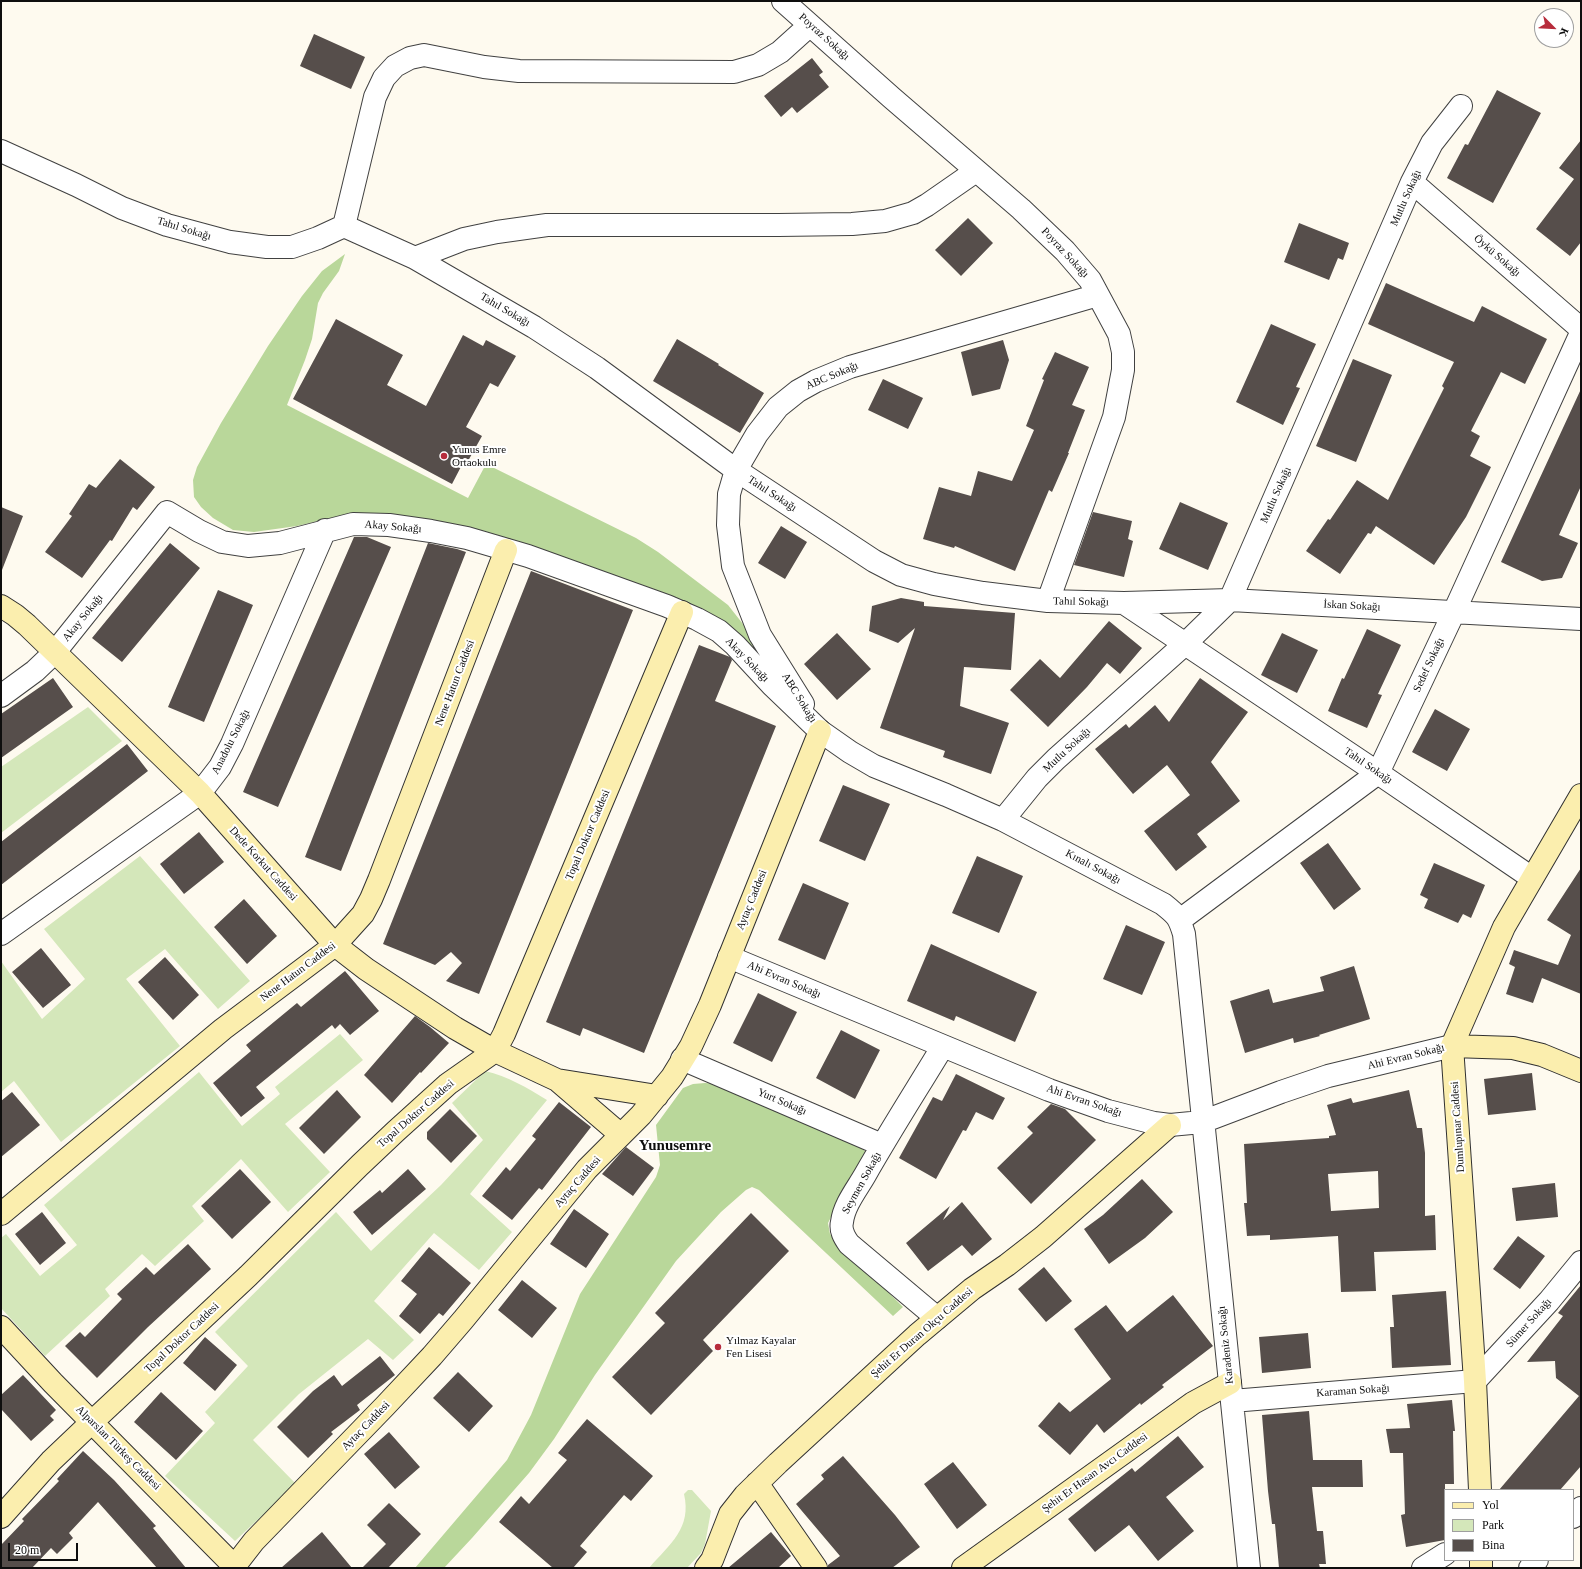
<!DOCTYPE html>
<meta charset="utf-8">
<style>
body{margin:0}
#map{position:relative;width:1582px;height:1569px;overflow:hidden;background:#fefaef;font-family:Georgia,serif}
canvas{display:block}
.frame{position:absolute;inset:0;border:2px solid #0e0e0e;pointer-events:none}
.legend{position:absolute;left:1444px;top:1489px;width:130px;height:72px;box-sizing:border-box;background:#fff;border:1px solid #9f9f9f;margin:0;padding:5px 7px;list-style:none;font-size:12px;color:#0e0e0e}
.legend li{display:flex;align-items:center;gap:8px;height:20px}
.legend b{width:20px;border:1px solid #9f9f9f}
.north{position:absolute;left:1534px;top:8px;width:40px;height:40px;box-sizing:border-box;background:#fff;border:1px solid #9f9f9f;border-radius:50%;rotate:114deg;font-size:11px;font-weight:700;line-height:16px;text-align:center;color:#0e0e0e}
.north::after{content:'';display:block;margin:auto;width:14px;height:18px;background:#b72c3b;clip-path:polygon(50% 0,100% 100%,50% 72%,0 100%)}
.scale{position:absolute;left:8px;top:1543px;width:70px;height:18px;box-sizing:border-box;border:2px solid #0e0e0e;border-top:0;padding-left:5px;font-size:12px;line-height:14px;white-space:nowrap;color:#0e0e0e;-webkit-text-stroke:3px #fff;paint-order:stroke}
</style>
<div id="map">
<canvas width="1582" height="1569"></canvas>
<div class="frame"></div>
<ul class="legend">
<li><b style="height:5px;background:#fbeeae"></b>Yol</li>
<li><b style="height:11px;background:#d4e7ba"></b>Park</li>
<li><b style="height:11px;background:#564e4b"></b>Bina</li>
</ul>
<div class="north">K</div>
<div class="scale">20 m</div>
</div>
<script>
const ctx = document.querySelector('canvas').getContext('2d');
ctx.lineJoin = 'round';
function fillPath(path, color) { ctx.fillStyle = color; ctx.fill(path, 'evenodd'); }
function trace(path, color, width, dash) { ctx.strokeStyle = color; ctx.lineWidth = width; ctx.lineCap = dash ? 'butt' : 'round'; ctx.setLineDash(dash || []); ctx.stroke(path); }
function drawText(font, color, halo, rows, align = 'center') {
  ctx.font = font + ' Georgia,serif'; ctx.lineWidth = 4; ctx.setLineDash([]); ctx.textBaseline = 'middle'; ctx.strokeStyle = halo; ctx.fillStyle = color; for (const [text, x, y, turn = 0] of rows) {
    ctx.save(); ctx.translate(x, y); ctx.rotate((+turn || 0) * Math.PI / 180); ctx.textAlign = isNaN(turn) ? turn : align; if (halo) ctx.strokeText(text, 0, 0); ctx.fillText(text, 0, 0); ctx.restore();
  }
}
fillPath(new Path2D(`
 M 88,707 L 122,741 L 1,833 L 1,767 Z
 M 140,856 L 250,981 L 218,1009 L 165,949 L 126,979 L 180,1046 L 61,1142 L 14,1081 L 1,1092 L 1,961 L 42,1019 L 85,979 L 44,929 Z
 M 340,1034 L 363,1060 L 285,1124 L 330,1172 L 288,1212 L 241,1159 L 192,1206 L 204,1221 L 155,1266 L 142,1254 L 105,1289 L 110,1296 L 45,1356 L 1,1308 L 1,1238 L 6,1234 L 40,1276 L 77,1245 L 44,1205 L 199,1072 L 242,1126 L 280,1094 L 275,1087 Z
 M 485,1071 C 508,1076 527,1088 547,1100 L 470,1194 L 512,1232 L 479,1270 L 434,1233 L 374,1301 L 414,1340 L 393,1360 L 368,1339 L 299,1394 L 253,1440 L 296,1484 L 235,1541 L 165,1476 L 215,1423 L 205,1412 L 248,1366 L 215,1332 L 336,1212 L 371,1251 L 441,1185 L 483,1140 L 452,1103 Z
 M 688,1490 L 692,1490 L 711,1511 L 705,1544 L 701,1553 L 687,1568 L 649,1568 C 670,1544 692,1528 684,1494 Z`), '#d4e7ba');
fillPath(new Path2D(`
 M 345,254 L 339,271 L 323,293 L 318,303 L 312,339 L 305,360 L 287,405 L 468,498 L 486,464 L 636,538 L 658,552 L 728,605 L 750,633 L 770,675 L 753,653 L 424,519 L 377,514 L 344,515 L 297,526 L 254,532 L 233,530 L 213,518 L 201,507 L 194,497 L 193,480 L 197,467 L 221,423 L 268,346 L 302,296 L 322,271 Z
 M 705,1083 L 718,1084 L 857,1144 L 867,1153 L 831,1217 L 828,1223 L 830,1234 L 903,1307 L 893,1316 L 759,1190 L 752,1187 L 746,1190 L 721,1212 L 676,1261 L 595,1375 L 554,1439 L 529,1473 L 472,1538 L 444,1568 L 415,1568 L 507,1460 L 531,1415 L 580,1294 L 656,1177 L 660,1165 L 656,1125 L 683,1088 L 693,1084 Z`), '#b9d79a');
fillPath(new Path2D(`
 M 314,34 L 365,57 L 351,89 L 300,66 Z
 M 812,58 L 823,72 L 819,75 L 829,87 L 797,113 L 792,107 L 781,117 L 764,96 Z
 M 1497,90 L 1541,113 L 1493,203 L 1447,178 L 1465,144 L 1468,145 Z
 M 1581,140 L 1581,242 L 1570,256 L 1536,229 L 1574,179 L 1559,168 Z
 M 968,218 L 993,243 L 961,276 L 935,250 Z
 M 1299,223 L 1349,243 L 1343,260 L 1338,258 L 1329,280 L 1284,262 Z
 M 1386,283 L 1474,322 L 1482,306 L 1547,339 L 1525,384 L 1501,372 L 1471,431 L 1480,436 L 1470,456 L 1491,467 L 1466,517 L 1434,565 L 1376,526 L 1371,534 L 1368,533 L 1340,574 L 1306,551 L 1328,519 L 1330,520 L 1357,480 L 1388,500 L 1444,388 L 1442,386 L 1454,362 L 1368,324 Z
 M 336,319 L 403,355 L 387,385 L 426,406 L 463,335 L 483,346 L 486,340 L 516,356 L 498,387 L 490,383 L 466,427 L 482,436 L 468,461 L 465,459 L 452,484 L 293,399 Z
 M 1271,324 L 1316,344 L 1296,387 L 1300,388 L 1283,425 L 1236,402 Z
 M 677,339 L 719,364 L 718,365 L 764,393 L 740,433 L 653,381 Z
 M 1003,340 L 1009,360 L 1000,389 L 972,396 L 961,352 Z
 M 1055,352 L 1089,367 L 1072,405 L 1085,410 L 1068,453 L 1069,453 L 1052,492 L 1049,490 L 1015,571 L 955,546 L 954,548 L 923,539 L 939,487 L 971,496 L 978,471 L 1012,481 L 1034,430 L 1026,426 L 1044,380 L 1042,379 Z
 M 1353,359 L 1392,375 L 1356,462 L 1316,446 Z
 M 883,379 L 923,398 L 908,429 L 868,410 Z
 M 1581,389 L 1581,486 L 1559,535 L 1578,543 L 1562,578 L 1542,581 L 1501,562 Z
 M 120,459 L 155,487 L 137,510 L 133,507 L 112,541 L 110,540 L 82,578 L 45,552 L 72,516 L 69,514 L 89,484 L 96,488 Z
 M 1180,502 L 1228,523 L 1208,570 L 1159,549 Z
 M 1,507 L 23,516 L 2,570 L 1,569 Z
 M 1093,512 L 1132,521 L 1128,539 L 1133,541 L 1124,577 L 1074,565 Z
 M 781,526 L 807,542 L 785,579 L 758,563 Z
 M 354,537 L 367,537 L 391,547 L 278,807 L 243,792 Z
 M 170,543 L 200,568 L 122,662 L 92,638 Z
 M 428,543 L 457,549 L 466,552 L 341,871 L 305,857 Z
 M 531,571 L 633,610 L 479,994 L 446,981 L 462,963 L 451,952 L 435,965 L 383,944 Z
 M 218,590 L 253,605 L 204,722 L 168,707 Z
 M 901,598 L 924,602 L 924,606 L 1015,613 L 1011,670 L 964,667 L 960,706 L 1009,723 L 991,774 L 943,757 L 945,751 L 880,728 L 915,628 L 898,643 L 869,631 L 872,606 Z
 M 1109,621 L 1142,648 L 1120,674 L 1107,663 L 1087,687 L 1048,727 L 1010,690 L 1040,659 L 1060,678 Z
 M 1367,629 L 1401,645 L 1378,694 L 1382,695 L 1367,728 L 1328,711 L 1342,678 L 1344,679 Z
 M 837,633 L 871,669 L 837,700 L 804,664 Z
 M 1282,633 L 1318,650 L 1297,693 L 1261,675 Z
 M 699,645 L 730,657 L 732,660 L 715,701 L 776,726 L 644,1053 L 583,1028 L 580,1036 L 546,1022 Z
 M 53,678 L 73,707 L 1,758 L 1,714 Z
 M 1200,678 L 1248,712 L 1211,762 L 1240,801 L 1197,834 L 1207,847 L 1176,871 L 1144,831 L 1190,795 L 1167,765 L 1133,794 L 1095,749 L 1126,724 L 1129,728 L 1155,705 L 1169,722 Z
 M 1435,709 L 1470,729 L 1447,771 L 1412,752 Z
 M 127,744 L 148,771 L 1,885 L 1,842 Z
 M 843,785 L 890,804 L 865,861 L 819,841 Z
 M 199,832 L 224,862 L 184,894 L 160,864 Z
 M 1328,843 L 1361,889 L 1334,910 L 1300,863 Z
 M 977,856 L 1023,876 L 999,933 L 952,913 Z
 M 1434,863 L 1485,885 L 1471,918 L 1463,914 L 1458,923 L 1424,908 L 1428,899 L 1420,895 Z
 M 1581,868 L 1581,994 L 1542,978 L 1533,1003 L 1506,994 L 1515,967 L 1509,964 L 1514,950 L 1558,965 L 1571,935 L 1547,920 Z
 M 803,883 L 849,903 L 825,960 L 778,940 Z
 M 244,899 L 277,936 L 247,964 L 214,927 Z
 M 1126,925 L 1165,942 L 1142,995 L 1103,979 Z
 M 931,944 L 1037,992 L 1015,1042 L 956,1016 L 954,1021 L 907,1001 Z
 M 41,948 L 71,985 L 43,1008 L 12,972 Z
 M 165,957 L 199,995 L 173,1020 L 138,982 Z
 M 1354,966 L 1370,1019 L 1319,1035 L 1320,1036 L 1294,1043 L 1293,1038 L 1245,1053 L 1230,1001 L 1269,989 L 1273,1003 L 1324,991 L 1320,977 Z
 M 345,971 L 379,1011 L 350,1035 L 340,1024 L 335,1029 L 332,1025 L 256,1087 L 265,1098 L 241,1117 L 213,1083 L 251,1051 L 246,1045 L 297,1003 L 301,1007 Z
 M 758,993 L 797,1012 L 772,1062 L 733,1043 Z
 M 415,1016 L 430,1027 L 449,1043 L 421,1073 L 420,1072 L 392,1103 L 364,1075 Z
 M 841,1030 L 880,1050 L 855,1099 L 816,1078 Z
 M 1532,1073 L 1536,1110 L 1488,1115 L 1484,1079 Z
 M 956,1074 L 1005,1098 L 993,1120 L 976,1112 L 966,1131 L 963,1130 L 936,1179 L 899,1158 L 933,1097 L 942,1101 Z
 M 337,1090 L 361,1117 L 324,1154 L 299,1128 Z
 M 1409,1090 L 1417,1128 L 1422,1128 L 1425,1153 L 1425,1216 L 1435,1215 L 1436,1250 L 1374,1252 L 1376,1291 L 1341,1292 L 1338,1236 L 1270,1240 L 1270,1235 L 1247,1236 L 1244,1203 L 1247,1203 L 1244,1144 L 1329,1138 L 1329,1136 L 1336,1135 L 1327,1105 L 1351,1098 L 1353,1103 ZM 1378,1171 L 1379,1208 L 1331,1211 L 1328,1174 Z
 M 12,1092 L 40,1125 L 1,1157 L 1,1101 Z
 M 559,1102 L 591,1127 L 542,1190 L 539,1188 L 512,1220 L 482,1196 L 506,1167 L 510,1171 L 536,1139 L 532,1136 Z
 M 1051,1104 L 1065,1109 L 1096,1140 L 1031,1204 L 997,1168 L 1033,1133 L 1027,1127 Z
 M 450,1109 L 477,1136 L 451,1163 L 427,1139 L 427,1132 Z
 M 626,1147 L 654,1168 L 633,1196 L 602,1174 Z
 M 240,1169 L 271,1202 L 232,1239 L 201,1206 Z
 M 408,1169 L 426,1189 L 372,1235 L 353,1212 L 380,1190 L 382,1193 Z
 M 1142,1179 L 1173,1212 L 1145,1238 L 1109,1264 L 1084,1229 L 1103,1215 Z
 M 1555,1183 L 1558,1217 L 1516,1221 L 1512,1188 Z
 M 962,1202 L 992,1239 L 972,1256 L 962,1245 L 928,1271 L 906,1243 L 950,1206 L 943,1220 Z
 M 574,1209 L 609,1234 L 586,1268 L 550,1244 Z
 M 42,1212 L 66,1243 L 40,1265 L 15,1234 Z
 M 751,1213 L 789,1251 L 703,1340 L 713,1351 L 651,1415 L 612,1377 L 665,1323 L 655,1313 Z
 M 1518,1236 L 1545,1256 L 1520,1289 L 1493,1269 Z
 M 188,1244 L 211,1269 L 148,1327 L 97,1378 L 65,1346 L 80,1332 L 85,1337 L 122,1299 L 117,1294 L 146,1267 L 154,1275 Z
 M 429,1247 L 471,1283 L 443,1316 L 439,1313 L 420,1334 L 399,1316 L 417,1294 L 401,1281 Z
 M 1044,1267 L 1072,1301 L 1046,1322 L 1018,1289 Z
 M 522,1280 L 557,1308 L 532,1338 L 498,1310 Z
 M 1581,1285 L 1581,1466 L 1560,1490 L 1499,1490 L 1579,1396 L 1556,1378 L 1555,1361 L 1527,1362 L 1563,1316 L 1558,1313 Z
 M 1446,1291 L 1451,1365 L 1392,1368 L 1390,1327 L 1394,1327 L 1392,1295 Z
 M 1173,1295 L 1213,1346 L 1162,1385 L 1164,1387 L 1141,1405 L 1140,1403 L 1104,1433 L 1097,1424 L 1070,1455 L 1038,1426 L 1059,1402 L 1070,1412 L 1111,1379 L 1074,1329 L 1106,1305 L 1127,1332 Z
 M 1308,1333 L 1311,1368 L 1262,1373 L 1259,1337 Z
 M 205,1337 L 237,1365 L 215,1391 L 183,1363 Z
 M 380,1356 L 395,1375 L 357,1405 L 360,1410 L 331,1432 L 333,1434 L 308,1458 L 277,1427 L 313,1391 L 334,1375 L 342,1386 Z
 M 458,1372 L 493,1406 L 469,1432 L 433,1398 Z
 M 23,1375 L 56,1410 L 50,1416 L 54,1420 L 31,1441 L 1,1409 L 1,1395 Z
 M 161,1392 L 203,1431 L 176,1460 L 134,1422 Z
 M 1452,1400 L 1455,1431 L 1453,1431 L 1454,1484 L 1445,1484 L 1445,1540 L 1406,1547 L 1401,1515 L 1405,1514 L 1403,1453 L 1390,1453 L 1386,1429 L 1410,1428 L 1407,1404 Z
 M 1309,1411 L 1313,1460 L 1362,1460 L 1363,1487 L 1312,1487 L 1317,1531 L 1323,1531 L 1326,1564 L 1319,1564 L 1320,1568 L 1279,1568 L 1275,1524 L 1272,1524 L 1268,1491 L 1262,1415 Z
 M 587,1419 L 653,1476 L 631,1501 L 624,1495 L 580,1546 L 587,1552 L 573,1568 L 553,1568 L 499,1522 L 521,1496 L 529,1504 L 567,1460 L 558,1453 Z
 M 389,1432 L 420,1467 L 395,1489 L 364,1454 Z
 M 1178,1436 L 1204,1467 L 1166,1497 L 1194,1531 L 1158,1561 L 1129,1525 L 1095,1552 L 1068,1519 L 1132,1468 L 1135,1472 Z
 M 83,1451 L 114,1480 L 156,1526 L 153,1528 L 186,1568 L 157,1568 L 98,1502 L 69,1533 L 73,1538 L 57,1554 L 51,1548 L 32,1568 L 1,1568 L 1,1545 L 24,1521 L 22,1519 L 59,1481 L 57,1479 Z
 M 843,1456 L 895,1515 L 920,1547 L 892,1568 L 828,1568 L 828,1565 L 840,1556 L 796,1504 L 824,1479 L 821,1475 Z
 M 953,1462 L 987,1505 L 957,1529 L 924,1484 Z
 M 389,1503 L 421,1534 L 388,1568 L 362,1568 L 386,1544 L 367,1525 Z
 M 322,1532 L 352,1568 L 281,1568 Z
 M 771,1532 L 791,1556 L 778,1568 L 728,1568 Z`), '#564e4b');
const street = new Path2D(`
 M 783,1 L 892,98 L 1021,209 L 1065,251 L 1090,280 L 1119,334 L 1123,352 L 1123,370 L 1114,417 L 1048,601
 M 1,151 L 76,185 L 122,208 L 167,225 L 230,242 L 267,247 L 292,247 L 318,238 L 344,226 L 415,258 L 534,327 L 597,368 L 736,470 L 874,561 L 901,575 L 934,584 L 983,593 L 1048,601 L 1124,603 L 1378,773 L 1532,878
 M 1412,182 L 1581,329
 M 344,226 L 375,97 L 384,78 L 395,66 L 410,58 L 424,55 L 484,67 L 519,71 L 734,72 L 758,65 L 780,52 L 810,25
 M 415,258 L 464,239 L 497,232 L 547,225 L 778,225 L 852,224 L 885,221 L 913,213 L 927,205 L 976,171
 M 1124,603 L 1230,600 L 1581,619
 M 1,696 L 35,671 L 55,652 L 167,512 L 199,531 L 222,542 L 248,546 L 280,543 L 353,524 L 389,525 L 431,531 L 467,538 L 528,556 L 667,606 L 697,619 L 719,631 L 735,645 L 772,685 L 820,731 L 850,752 L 874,766 L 946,795 L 1003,820 L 1163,904 C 1177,915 1179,917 1184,934 C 1205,1146 1228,1357 1249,1568
 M 803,704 L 760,635 L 733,566 L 728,525 L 729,494 L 736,470 L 757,434 L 778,407 L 798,391 L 816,381 L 850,367 L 1098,295
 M 1003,820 L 1037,778 L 1056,759 L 1185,644 L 1230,600 L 1412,182 L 1432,143 L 1461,106
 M 1180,920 L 1378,773 L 1454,612 L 1581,333
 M 1,934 L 200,793 L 220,767 L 232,744 L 325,530
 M 729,957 L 1049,1090 L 1108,1111 L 1154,1123 L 1170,1125 L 1202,1122 L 1281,1092 L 1328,1076 L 1452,1046
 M 682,1059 L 882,1145
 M 937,1318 L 849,1244 C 844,1237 840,1230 842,1222 C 844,1205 857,1189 865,1175 C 890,1131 917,1089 943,1046
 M 1232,1401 L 1475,1381 L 1549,1301 L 1581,1262
 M 1573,1517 L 1581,1508
 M 1423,1568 L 1445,1554
 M 1530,1568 L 1537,1560`);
const secondary = new Path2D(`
 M 1,606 L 15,615 L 27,625 L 200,793 L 335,945 L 366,969 L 455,1028 L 495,1051 L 557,1080 L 621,1135
 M 1452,1046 L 1513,1048 L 1542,1055 L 1581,1071
 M 557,1080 L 657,1096
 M 1,1214 L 223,1029 L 335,945 L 363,914 L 371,899 L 379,880 L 506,550
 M 1,1327 L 53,1383 L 236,1568
 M 757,1483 L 816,1568
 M 1480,1490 L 1475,1381 L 1452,1046 L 1504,927 L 1581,795
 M 1,1517 L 51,1461 L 92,1422 L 248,1276 L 360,1165 L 396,1131 L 448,1084 L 495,1051 L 504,1034 L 682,612
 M 1481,1560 L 1481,1568
 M 233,1568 L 254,1541 L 385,1406 L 432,1356 L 463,1320 L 587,1169 L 641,1115 L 672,1077 L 691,1046 L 710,1005 L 820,731
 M 706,1568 L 712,1560 L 730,1514 L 745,1495 L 778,1463 L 917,1335 L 972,1289 L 1007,1265 L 1043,1237 L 1170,1125
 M 963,1568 L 1193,1403 L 1230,1383`);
trace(street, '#414141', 24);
trace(secondary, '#303030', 24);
trace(street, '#fff', 22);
trace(secondary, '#fbeeae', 22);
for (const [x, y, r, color] of [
 [444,456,4,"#b72c3b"],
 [718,1347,4,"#b72c3b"]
]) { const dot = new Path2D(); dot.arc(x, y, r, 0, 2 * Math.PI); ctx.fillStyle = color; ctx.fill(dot); trace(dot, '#fff', 1.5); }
drawText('11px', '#0e0e0e', '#fff', [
 ["Poyraz Sokağı",824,37,42],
 ["Mutlu Sokağı",1406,198,-66],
 ["Tahıl Sokağı",184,229,17],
 ["Poyraz Sokağı",1065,253,47],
 ["Öykü Sokağı",1497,256,41],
 ["Tahıl Sokağı",505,310,30],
 ["ABC Sokağı",832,376,-23],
 ["Tahıl Sokağı",772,494,33],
 ["Mutlu Sokağı",1276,495,-66],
 ["Akay Sokağı",393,527,5],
 ["Tahıl Sokağı",1081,602,1],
 ["İskan Sokağı",1352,606,3],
 ["Akay Sokağı",83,618,-51],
 ["Akay Sokağı",747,660,46],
 ["Sedef Sokağı",1429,665,-65],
 ["Nene Hatun Caddesi",455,683,-69],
 ["ABC Sokağı",799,698,58],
 ["Anadolu Sokağı",231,742,-63],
 ["Mutlu Sokağı",1067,750,-43],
 ["Tahıl Sokağı",1368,766,34],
 ["Topal Doktor Caddesi",588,835,-67],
 ["Dede Korkut Caddesi",263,864,48],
 ["Kınalı Sokağı",1093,867,28],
 ["Aytaç Caddesi",752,900,-68],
 ["Nene Hatun Caddesi",298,972,-37],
 ["Ahi Evran Sokağı",784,980,23],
 ["Ahi Evran Sokağı",1406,1057,-14],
 ["Ahi Evran Sokağı",1084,1101,19],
 ["Yurt Sokağı",782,1102,23],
 ["Topal Doktor Caddesi",416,1114,-41],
 ["Dumlupınar Caddesi",1458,1127,-94],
 ["Aytaç Caddesi",578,1182,-49],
 ["Seymen Sokağı",862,1183,-61],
 ["Sümer Sokağı",1529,1323,-48],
 ["Şehit Er Duran Okçu Caddesi",922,1333,-41],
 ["Topal Doktor Caddesi",182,1338,-43],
 ["Karadeniz Sokağı",1226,1345,-96],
 ["Karaman Sokağı",1353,1391,-4],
 ["Aytaç Caddesi",366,1426,-46],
 ["Alparslan Türkeş Caddesi",118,1448,45],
 ["Şehit Er Hasan Avcı Caddesi",1095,1473,-36]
]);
drawText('11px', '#0e0e0e', '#fff', [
 ["Yunus Emre",452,450],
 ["Ortaokulu",452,463],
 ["Yılmaz Kayalar",726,1341],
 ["Fen Lisesi",726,1354]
], 'left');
drawText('bold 15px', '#0e0e0e', '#fff', [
 ["Yunusemre",675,1146]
]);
</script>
